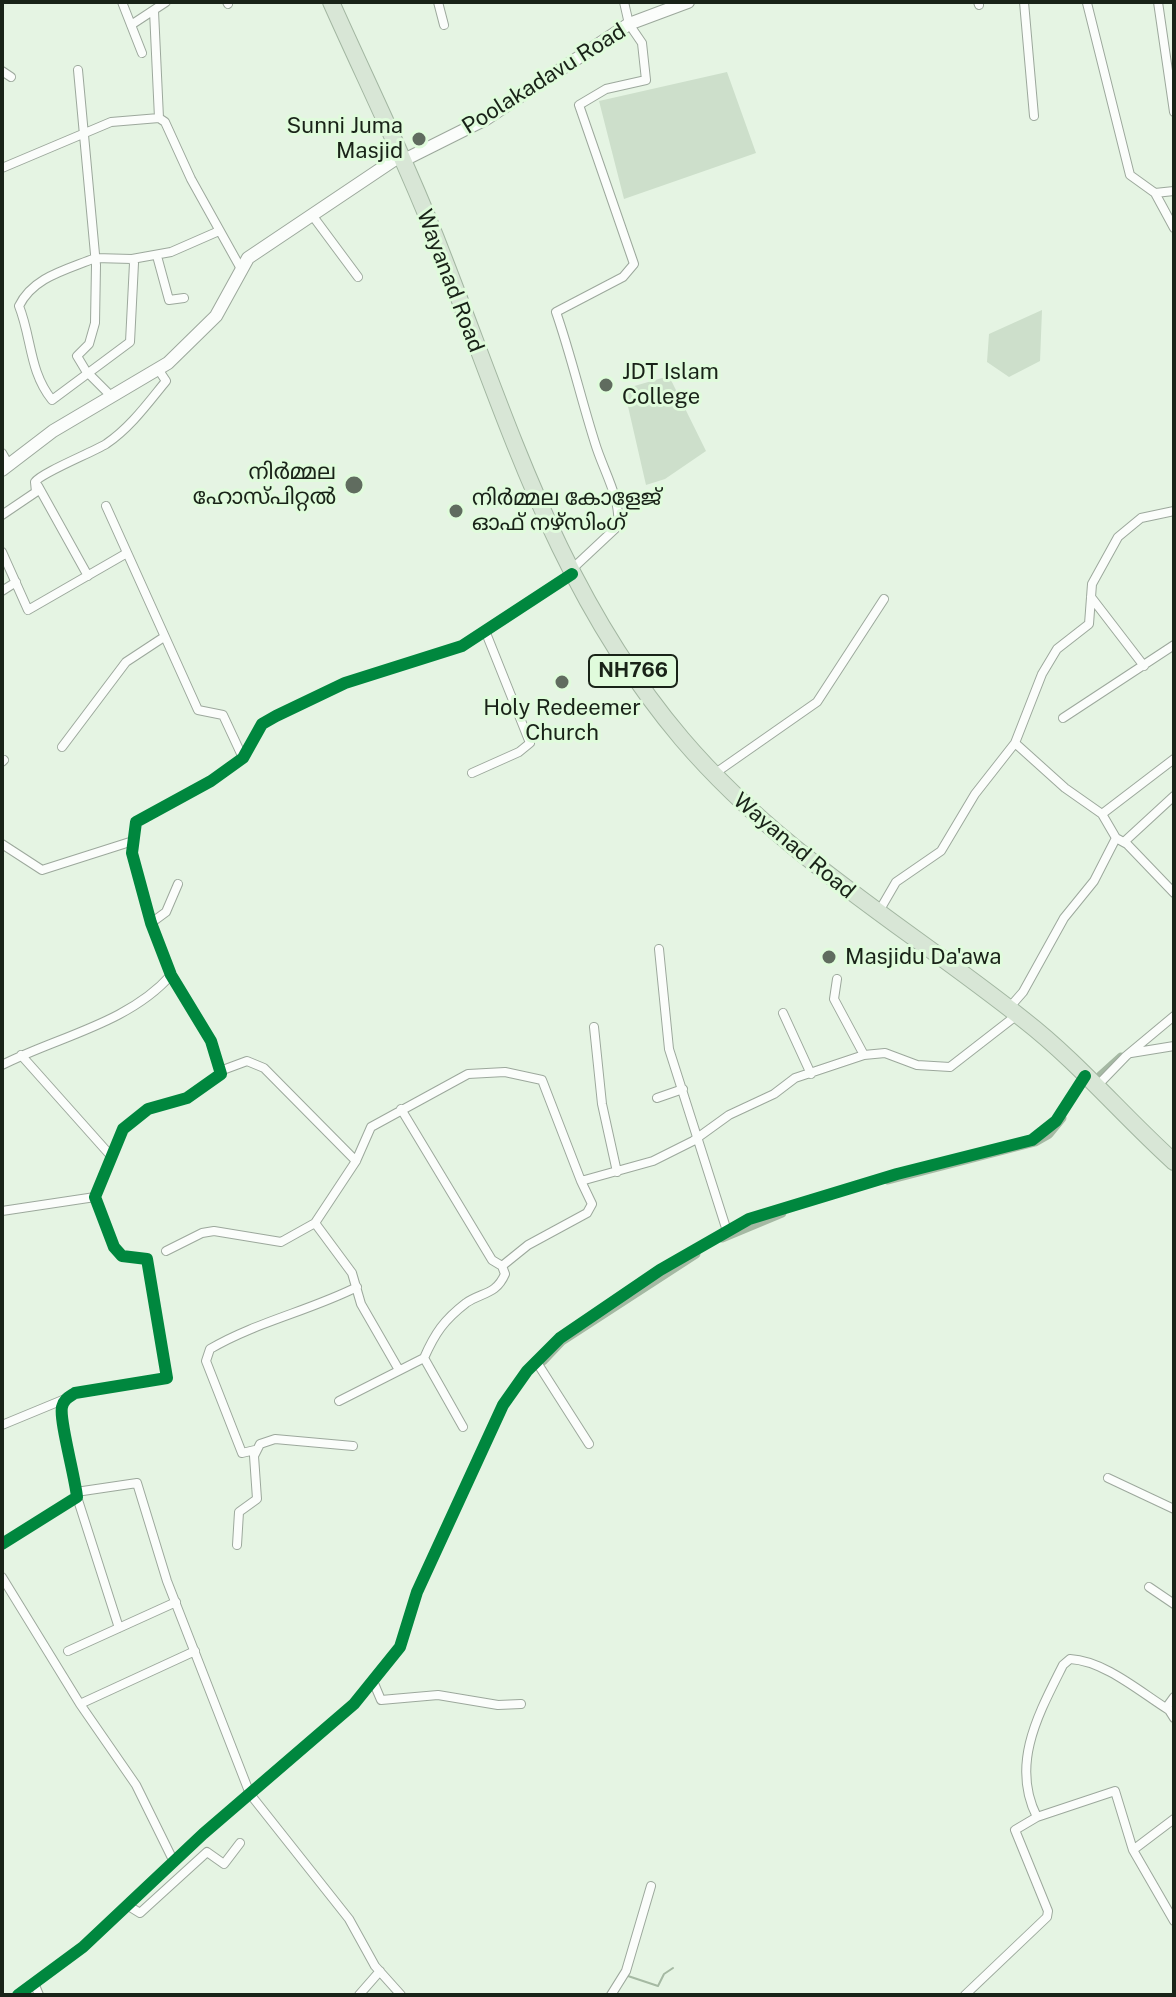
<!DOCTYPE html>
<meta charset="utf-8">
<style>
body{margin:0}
#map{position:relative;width:1176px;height:1997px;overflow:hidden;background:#e5f4e3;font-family:"Public Sans",sans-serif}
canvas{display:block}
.frame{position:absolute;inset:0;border:4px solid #192318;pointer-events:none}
</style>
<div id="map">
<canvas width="1176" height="1997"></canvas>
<div class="frame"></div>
</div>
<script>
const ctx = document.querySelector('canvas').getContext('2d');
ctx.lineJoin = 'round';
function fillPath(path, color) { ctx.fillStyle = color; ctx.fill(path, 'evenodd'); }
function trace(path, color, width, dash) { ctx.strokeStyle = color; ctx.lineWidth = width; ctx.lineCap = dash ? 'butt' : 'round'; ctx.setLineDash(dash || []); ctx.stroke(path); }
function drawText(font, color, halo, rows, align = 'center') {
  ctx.font = font + ' "Public Sans","Noto Sans Malayalam",sans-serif'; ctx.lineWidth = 6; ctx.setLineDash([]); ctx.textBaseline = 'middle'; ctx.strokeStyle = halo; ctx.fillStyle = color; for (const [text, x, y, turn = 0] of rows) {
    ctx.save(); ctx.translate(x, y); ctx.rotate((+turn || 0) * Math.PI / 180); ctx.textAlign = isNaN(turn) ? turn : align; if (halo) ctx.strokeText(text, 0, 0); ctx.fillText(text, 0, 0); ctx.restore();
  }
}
fillPath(new Path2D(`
 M 727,72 L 756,153 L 624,199 L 599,101 Z
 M 1042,310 L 1040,361 L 1009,377 L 987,362 L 989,334 Z
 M 669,376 L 706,451 L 665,479 L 646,485 L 624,389 Z`), '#cddfcb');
trace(new Path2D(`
 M 1092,3 L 1106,2
 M 628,1976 L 658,1986 L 664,1974 L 673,1968`), '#a5b9a3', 2);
trace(new Path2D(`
 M 1100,1076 L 1121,1057
 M 888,1180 L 1035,1142 L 1049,1134 L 1062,1118
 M 722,1238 L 782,1213
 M 543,1361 L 562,1341 L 696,1254`), '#a5b9a3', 9);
const street = new Path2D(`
 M 122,2 L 142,53
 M 227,2 L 228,4
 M 438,2 L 444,25
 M 978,2 L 979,5
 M 1024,2 L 1034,116
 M 1158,2 L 1174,112
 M 1087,3 L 1130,175 L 1155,193
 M 154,11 L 159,118
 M 131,25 L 166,2
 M 78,70 L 96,265 L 95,323 L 89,344 L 77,356 L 86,371 L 112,397
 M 2,71 L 11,77
 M 2,168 L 111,122 L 159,118 L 165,122 L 191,179 L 240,267
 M 1174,191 L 1155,193 L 1174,228
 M 312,215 L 358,277
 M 157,256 L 169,300 L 184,298
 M 95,258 L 132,259 L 134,263 L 130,342 L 52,400 C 29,371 32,339 19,306 C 33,277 66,270 95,258 Z
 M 132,259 L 171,252 L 219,231
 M 2,453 L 9,465
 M 38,486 L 88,576
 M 106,506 L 198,710 L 223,715 L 243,758
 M 2,515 L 36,492 L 35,482 C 41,473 91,453 106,444 C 130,428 148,403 166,381 L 158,369
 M 2,552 L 28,610 L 127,553
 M 571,570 L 618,526 C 621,498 603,470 595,443 C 581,399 571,355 556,312 L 623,277 L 634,264 L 579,105 L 606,89 L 646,80 L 642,43 L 629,24 L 624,2
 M 2,591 L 16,582
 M 1091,597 L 1144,666
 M 1063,718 L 1174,645
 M 1015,743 L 1065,788 L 1102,814 L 1116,838
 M 62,747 L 126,662 L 164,637
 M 2,762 L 4,760
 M 472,773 L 519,752 L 530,743 L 486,633
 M 714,774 L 817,702 L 884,599
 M 1102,814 L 1174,759
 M 1116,838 L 1127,844 L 1174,893
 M 1124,842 L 1174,796
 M 2,844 L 42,870 L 133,841
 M 878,913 L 896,882 L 941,851 L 975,794 L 1015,743 L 1042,674 L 1057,649 L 1089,624 L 1092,584 L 1118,537 L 1141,518 L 1174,511
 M 151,923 L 166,912 L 178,884
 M 659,949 L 669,1049 L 727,1231
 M 837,979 L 834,999 L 864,1055
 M 1009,1008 L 1023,992 L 1064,918 L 1094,881 L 1116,838
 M 783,1013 L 811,1074
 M 594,1027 L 602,1104 L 617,1172
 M 1131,1053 L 1174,1046
 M 21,1055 L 111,1156
 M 2,1065 C 57,1037 129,1023 171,975
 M 220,1071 L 247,1061 L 264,1068 L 356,1161
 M 1097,1086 L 1126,1056 L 1174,1016
 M 657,1098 L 683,1089
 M 401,1109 L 492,1260 L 502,1266 L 528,1245 L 587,1213 L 592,1204 L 581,1181 L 653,1161 L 693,1141 L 729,1115 L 774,1094 L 795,1078 L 864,1055 L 885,1053 L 917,1065 L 950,1067 L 1017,1015
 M 2,1211 L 95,1197
 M 315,1223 L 352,1273 L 361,1304 L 399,1370
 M 166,1251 L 202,1233 L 214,1231 L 281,1242 L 315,1223 L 356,1161 L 371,1127 L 468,1074 L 505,1072 L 542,1080 L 581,1181
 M 424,1358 L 463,1427
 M 536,1361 L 589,1444
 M 339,1401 L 424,1358 C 435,1333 444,1320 466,1303 C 482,1292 496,1295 505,1274 L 502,1266
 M 2,1425 L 65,1399
 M 255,1450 L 242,1453 L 206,1361 L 210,1349 C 256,1322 309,1311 357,1287
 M 1108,1478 L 1174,1509
 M 76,1492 L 137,1483 L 167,1581 L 250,1794 L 349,1919 L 375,1966 L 401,1995
 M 77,1497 L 119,1628
 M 2,1544 L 77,1497 C 75,1476 59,1420 62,1407 C 64,1399 69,1397 75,1393 L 167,1378 L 147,1259 L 122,1256 L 114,1247 L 95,1197 L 123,1129 L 148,1109 L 187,1098 L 221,1074 L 211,1041 L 171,975 L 151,923 L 132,853 L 136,822 L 211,781 L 243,758 L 262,724 L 276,716 L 345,683 L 462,646 L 572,574
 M 237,1545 L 239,1512 L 257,1499 L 254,1456 L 260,1444 L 275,1439 L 353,1446
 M 2,1577 L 80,1704 L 136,1785 L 174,1862
 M 1149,1587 L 1174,1604
 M 68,1651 L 176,1602
 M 373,1681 L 381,1700 L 438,1695 L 498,1705 L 521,1704
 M 80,1704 L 195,1651
 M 1166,1708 L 1174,1697
 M 1174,1819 L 1133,1850 L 1174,1921
 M 1133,1850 L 1115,1791 L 1037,1817 C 1010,1764 1039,1713 1063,1665 L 1070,1659 C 1105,1661 1140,1692 1169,1710 L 1174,1718
 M 127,1905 L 140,1913 L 207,1852 L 224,1864 L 240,1843
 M 34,1983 L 39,1995
 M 18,1995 L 83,1947 L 203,1834 L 354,1704 L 400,1647 L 417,1592 L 503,1405 L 527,1371 L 560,1338 L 660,1270 L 749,1219 L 897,1174 L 1032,1140 L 1056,1121 L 1085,1076
 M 359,1995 L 380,1971
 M 611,1995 L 626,1971 L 651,1886
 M 965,1995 L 1047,1917 L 1048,1911 L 1015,1830 L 1037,1817`);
const secondary = new Path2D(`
 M 402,161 L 486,119 L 629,24 L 688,2
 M 2,470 L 53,431 L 168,363 L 216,316 L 248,258 L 400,156`);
const highway = new Path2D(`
 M 331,2 C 369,87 411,172 444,259 C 511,431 560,595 682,739 C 780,854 907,927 1024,1020 C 1078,1062 1123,1116 1174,1162`);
trace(street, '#9ca89c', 10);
trace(secondary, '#9ca89c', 14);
trace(highway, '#a2b6a1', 18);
trace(street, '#fbfdfb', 8);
trace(secondary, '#fbfdfb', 12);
trace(highway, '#d8e6d6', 16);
trace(new Path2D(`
 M 2,1544 L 77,1497 C 75,1476 59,1420 62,1407 C 64,1399 69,1397 75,1393 L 167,1378 L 147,1259 L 122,1256 L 114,1247 L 95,1197 L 123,1129 L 148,1109 L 187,1098 L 221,1074 L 211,1041 L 171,975 L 151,923 L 132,853 L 136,822 L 211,781 L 243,758 L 262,724 L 276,716 L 345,683 L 462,646 L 572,574
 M 18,1995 L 83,1947 L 203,1834 L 354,1704 L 400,1647 L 417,1592 L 503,1405 L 527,1371 L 560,1338 L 660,1270 L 749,1219 L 897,1174 L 1032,1140 L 1056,1121 L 1085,1076`), '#00873e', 12);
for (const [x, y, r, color] of [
 [419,139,8,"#606c5f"],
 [606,385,8,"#606c5f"],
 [354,485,10,"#606c5f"],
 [456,511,8,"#606c5f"],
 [562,682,8,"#606c5f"],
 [829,957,8,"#606c5f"]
]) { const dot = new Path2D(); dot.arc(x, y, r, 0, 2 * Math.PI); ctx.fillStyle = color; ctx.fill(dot); trace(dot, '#e0fbdc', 3); }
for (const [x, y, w] of [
 [633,671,88]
]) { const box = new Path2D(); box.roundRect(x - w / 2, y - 16, w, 32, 6); ctx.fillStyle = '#e0fbdc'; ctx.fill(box); trace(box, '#192318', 2); }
drawText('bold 20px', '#192318', null, [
 ["NH766",633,671]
]);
drawText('22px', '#192318', '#e0fbdc', [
 ["Poolakadavu Road",544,79,-32],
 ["Wayanad Road",450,281,69],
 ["Wayanad Road",794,846,40]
]);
drawText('22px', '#192318', '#e0fbdc', [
 ["Sunni Juma",403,126,"right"],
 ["Masjid",403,151,"right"],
 ["JDT Islam",622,372],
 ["College",622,397],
 ["നിർമ്മല",336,472,"right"],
 ["ഹോസ്പിറ്റൽ",336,497,"right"],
 ["നിർമ്മല കോളേജ്",472,498],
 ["ഓഫ് നഴ്സിംഗ്",472,523],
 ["Holy Redeemer",562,708,"center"],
 ["Church",562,733,"center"],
 ["Masjidu Da'awa",845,957]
], 'left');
</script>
